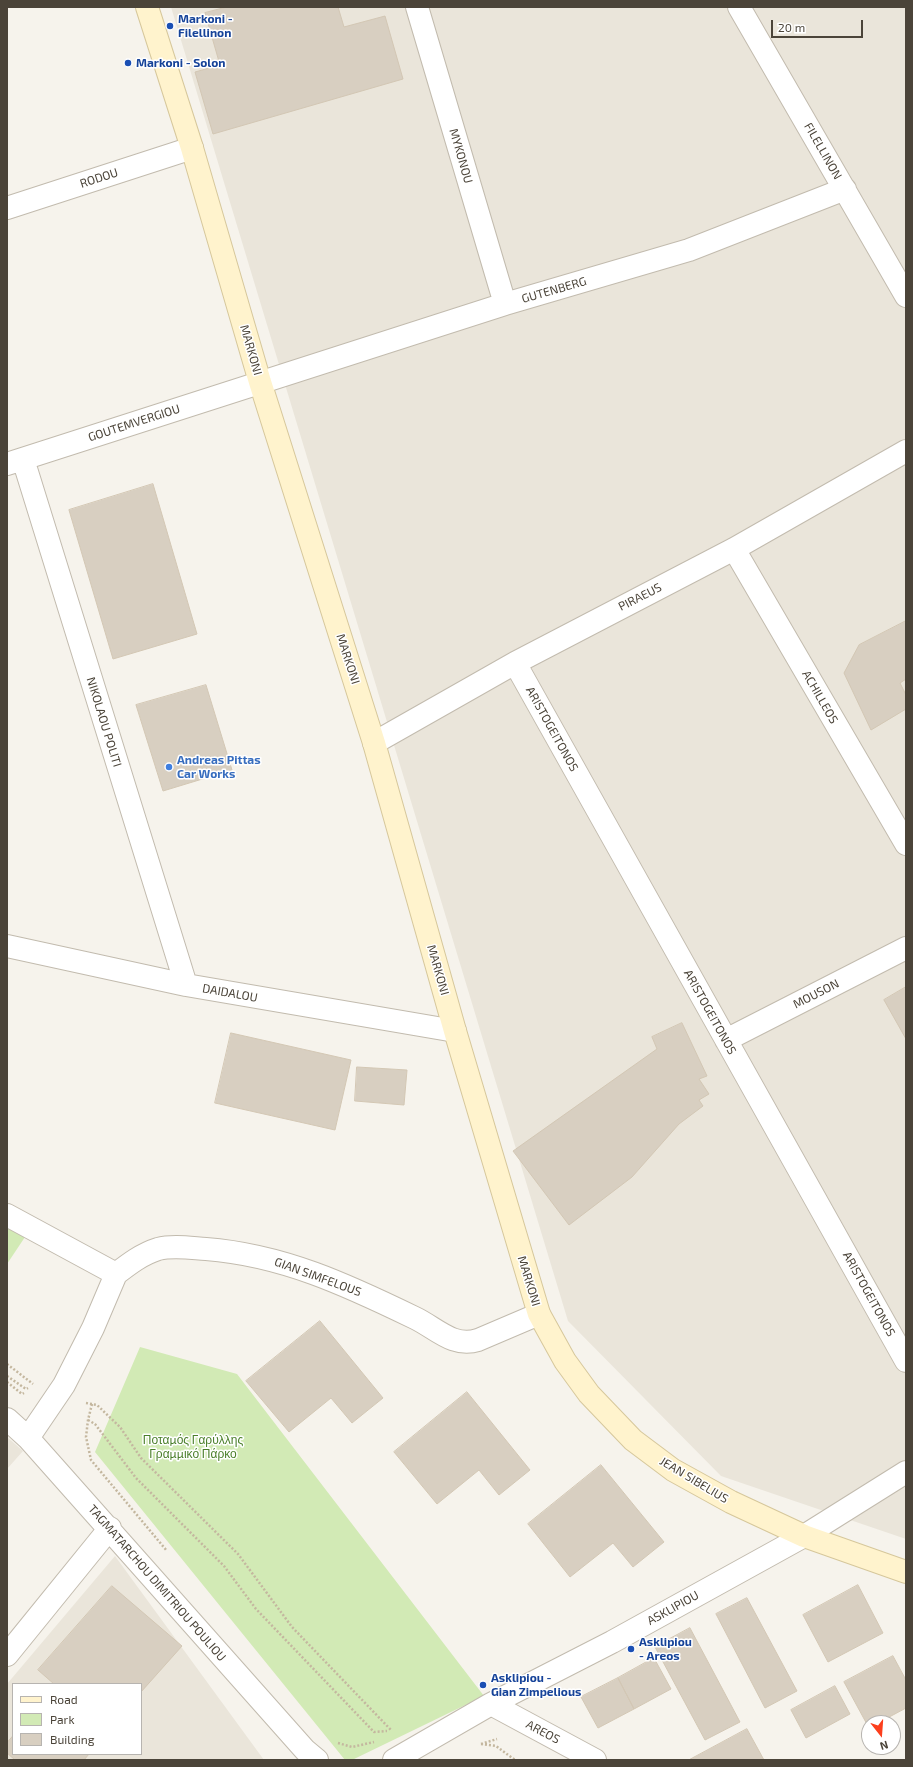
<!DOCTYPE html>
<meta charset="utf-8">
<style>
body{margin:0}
#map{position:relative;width:913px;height:1767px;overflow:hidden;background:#f6f3ec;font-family:"Exo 2",sans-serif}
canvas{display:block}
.frame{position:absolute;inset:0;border:8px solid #4b4439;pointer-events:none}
.legend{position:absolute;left:12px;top:1683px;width:130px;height:72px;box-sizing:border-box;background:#fff;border:1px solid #b7b4b0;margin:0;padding:5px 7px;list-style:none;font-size:12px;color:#4b4439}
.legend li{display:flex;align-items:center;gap:8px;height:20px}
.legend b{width:20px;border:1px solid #b7b4b0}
.north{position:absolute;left:861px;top:1715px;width:40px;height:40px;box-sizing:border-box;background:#fff;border:1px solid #b7b4b0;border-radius:50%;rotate:163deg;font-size:11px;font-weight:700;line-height:16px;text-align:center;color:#4b4439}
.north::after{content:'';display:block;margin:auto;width:14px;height:18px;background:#fc3f1d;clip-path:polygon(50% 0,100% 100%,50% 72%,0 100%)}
.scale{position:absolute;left:771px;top:20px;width:92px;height:18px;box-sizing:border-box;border:2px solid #4b4439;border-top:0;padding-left:5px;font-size:12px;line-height:14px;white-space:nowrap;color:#4b4439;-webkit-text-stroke:3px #fff;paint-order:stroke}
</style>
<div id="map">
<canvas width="913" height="1767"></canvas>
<div class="frame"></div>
<ul class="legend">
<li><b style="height:5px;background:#fff3cd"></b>Road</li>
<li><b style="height:11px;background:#d2eab5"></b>Park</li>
<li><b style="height:11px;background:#d8cfc1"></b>Building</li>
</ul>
<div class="north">N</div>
<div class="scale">20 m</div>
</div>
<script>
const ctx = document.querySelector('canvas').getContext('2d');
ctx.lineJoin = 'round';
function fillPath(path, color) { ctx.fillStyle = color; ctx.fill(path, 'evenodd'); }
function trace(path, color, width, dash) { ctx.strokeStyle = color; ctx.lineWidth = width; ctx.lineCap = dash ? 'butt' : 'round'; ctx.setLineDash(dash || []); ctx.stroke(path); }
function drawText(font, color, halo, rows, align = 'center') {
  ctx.font = font + ' "Exo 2",sans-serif'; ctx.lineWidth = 3; ctx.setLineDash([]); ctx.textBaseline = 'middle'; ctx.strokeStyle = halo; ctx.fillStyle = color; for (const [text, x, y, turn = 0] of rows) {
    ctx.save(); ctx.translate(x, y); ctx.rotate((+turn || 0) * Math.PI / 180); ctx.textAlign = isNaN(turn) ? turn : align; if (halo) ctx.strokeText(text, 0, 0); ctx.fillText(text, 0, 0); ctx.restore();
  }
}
fillPath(new Path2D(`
 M 171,7 L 906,7 L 906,1539 L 721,1476 L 568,1321 Z
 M 7,1437 L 23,1451 L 7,1469 Z
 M 115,1556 L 264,1760 L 7,1760 L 7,1684 ZM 13,1684 L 141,1684 L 141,1754 L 13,1754 Z`), '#eae5da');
fillPath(new Path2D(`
 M 7,1228 L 25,1237 L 7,1264 Z
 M 140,1347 L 237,1374 L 484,1696 L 352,1760 L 345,1760 L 95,1452 Z`), '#d2eab5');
const building = new Path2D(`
 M 227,7 L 338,7 L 344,27 L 385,16 L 403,79 L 213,134 L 195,72 L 220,65 L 205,13 Z
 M 153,484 L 197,634 L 113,659 L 69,510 Z
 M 906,621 L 906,679 L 900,683 L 906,695 L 906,709 L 871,730 L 844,673 L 859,645 Z
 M 206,685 L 232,770 L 163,791 L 136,705 Z
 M 906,987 L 906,1039 L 884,1000 Z
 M 682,1023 L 707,1076 L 699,1079 L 709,1094 L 699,1100 L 703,1106 L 679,1124 L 632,1177 L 569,1225 L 513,1151 L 657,1049 L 652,1037 Z
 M 231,1033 L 351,1060 L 335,1130 L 215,1103 Z
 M 357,1067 L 407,1070 L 404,1105 L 355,1101 Z
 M 320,1321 L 383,1398 L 352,1423 L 331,1398 L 289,1432 L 246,1381 Z
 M 467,1392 L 530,1470 L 499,1495 L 479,1470 L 437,1504 L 394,1452 Z
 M 601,1465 L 664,1542 L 633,1567 L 613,1543 L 570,1577 L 528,1524 Z
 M 858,1585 L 883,1633 L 828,1662 L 803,1615 Z
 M 112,1586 L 182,1646 L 141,1692 L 141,1684 L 54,1684 L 38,1670 Z
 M 747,1598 L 797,1691 L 765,1708 L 716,1614 Z
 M 690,1628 L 740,1722 L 705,1740 L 655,1647 Z
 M 893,1656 L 906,1680 L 906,1708 L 878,1723 L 869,1723 L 869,1728 L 844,1682 Z
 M 654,1658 L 671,1689 L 634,1709 L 618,1678 Z
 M 618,1678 L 634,1709 L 598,1728 L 581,1697 Z
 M 835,1686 L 850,1714 L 806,1738 L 791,1710 Z
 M 747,1729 L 764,1760 L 689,1760 Z
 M 13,1736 L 13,1754 L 89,1754 L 84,1760 L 15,1760 L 7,1753 L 7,1743 Z`);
fillPath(building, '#d8cfc1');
trace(building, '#d3c7b4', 1);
const street = new Path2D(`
 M 417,7 L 505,304
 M 739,7 L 906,296
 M 7,208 L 192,148
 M 23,459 L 186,985
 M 7,464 L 505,304 L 689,250 L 845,189
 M 734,549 L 906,844
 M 515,663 L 906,1361
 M 374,743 L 515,663 L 734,549 L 906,451
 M 7,946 L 186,985 L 455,1031
 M 726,1040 L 906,948
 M 7,1215 L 116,1274 C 129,1264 142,1254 158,1249 C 173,1245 191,1248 206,1249 C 283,1255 347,1285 415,1318 C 436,1328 453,1348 478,1340 L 539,1314
 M 7,1419 L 28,1438 L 305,1750 L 317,1760
 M 28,1438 L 64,1385 L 93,1328 L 116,1274
 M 7,1655 L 110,1528
 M 491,1704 L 595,1760
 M 394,1760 L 491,1704 L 612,1642 L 804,1536 L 906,1472`);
const secondary = new Path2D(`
 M 147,7 L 192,148 L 260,382 L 374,743 L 455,1031 L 539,1314 L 565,1361 L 589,1394 L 633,1440 L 673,1470 L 731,1502 L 804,1536 L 906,1572`);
trace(street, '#c2bbae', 24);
trace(secondary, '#d6c79b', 24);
trace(new Path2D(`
 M 7,1364 L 33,1384
 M 7,1376 L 26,1389 L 28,1388
 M 7,1382 L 22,1394 L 24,1393
 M 86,1403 L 97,1405 L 120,1427 L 141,1458 L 238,1554 L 292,1627 L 391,1730
 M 92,1404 L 88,1420 L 86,1437 L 91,1460 L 167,1551
 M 88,1420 L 95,1424 L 136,1478 L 224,1566 L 256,1609 L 374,1732 L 387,1731
 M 338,1743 L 352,1747 L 374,1742
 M 481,1744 L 497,1739
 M 481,1744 L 496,1746 L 515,1760`), '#c4b79f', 2.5, [2, 2]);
trace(street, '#fff', 22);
trace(secondary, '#fff3cd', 22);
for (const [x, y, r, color] of [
 [170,26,4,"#1a4fb4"],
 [128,63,4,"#1a4fb4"],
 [169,767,4,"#3f7fe0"],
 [631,1649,4,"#1a4fb4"],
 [483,1685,4,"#1a4fb4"]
]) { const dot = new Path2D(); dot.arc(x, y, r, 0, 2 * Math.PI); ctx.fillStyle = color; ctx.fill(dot); trace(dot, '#fff', 1.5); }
drawText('bold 12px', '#164399', '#fff', [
 ["Markoni -",178,19],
 ["Filellinon",178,33],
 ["Markoni - Solon",136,63],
 ["Asklipiou",639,1642],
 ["- Areos",639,1656],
 ["Asklipiou -",491,1678],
 ["Gian Zimpelious",491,1692]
], 'left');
drawText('12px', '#4b4439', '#fff', [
 ["FILELLINON",823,151,60],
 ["MYKONOU",461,156,74],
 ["RODOU",99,178,-18],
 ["GUTENBERG",554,290,-16],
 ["MARKONI",251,350,74],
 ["GOUTEMVERGIOU",134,423,-18],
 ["PIRAEUS",640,597,-27],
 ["MARKONI",348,659,72],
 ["ACHILLEOS",820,697,60],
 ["NIKOLAOU POLITI",104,722,73],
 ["ARISTOGEITONOS",552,729,61],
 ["MARKONI",438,970,74],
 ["DAIDALOU",230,993,10],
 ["MOUSON",816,994,-27],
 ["ARISTOGEITONOS",710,1012,61],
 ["GIAN SIMFELOUS",318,1277,20],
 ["MARKONI",529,1281,73],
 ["ARISTOGEITONOS",869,1294,61],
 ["JEAN SIBELIUS",694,1480,31],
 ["TAGMATARCHOU DIMITRIOU POULIOU",157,1583,49],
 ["ASKLIPIOU",673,1608,-29],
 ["AREOS",543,1732,28]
]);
drawText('bold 12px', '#366cbe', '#fff', [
 ["Andreas Pittas",177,760],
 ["Car Works",177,774]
], 'left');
drawText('12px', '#4a7f2a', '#fff', [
 ["Ποταμός Γαρύλλης",193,1440],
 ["Γραμμικό Πάρκο",193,1454]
]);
</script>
